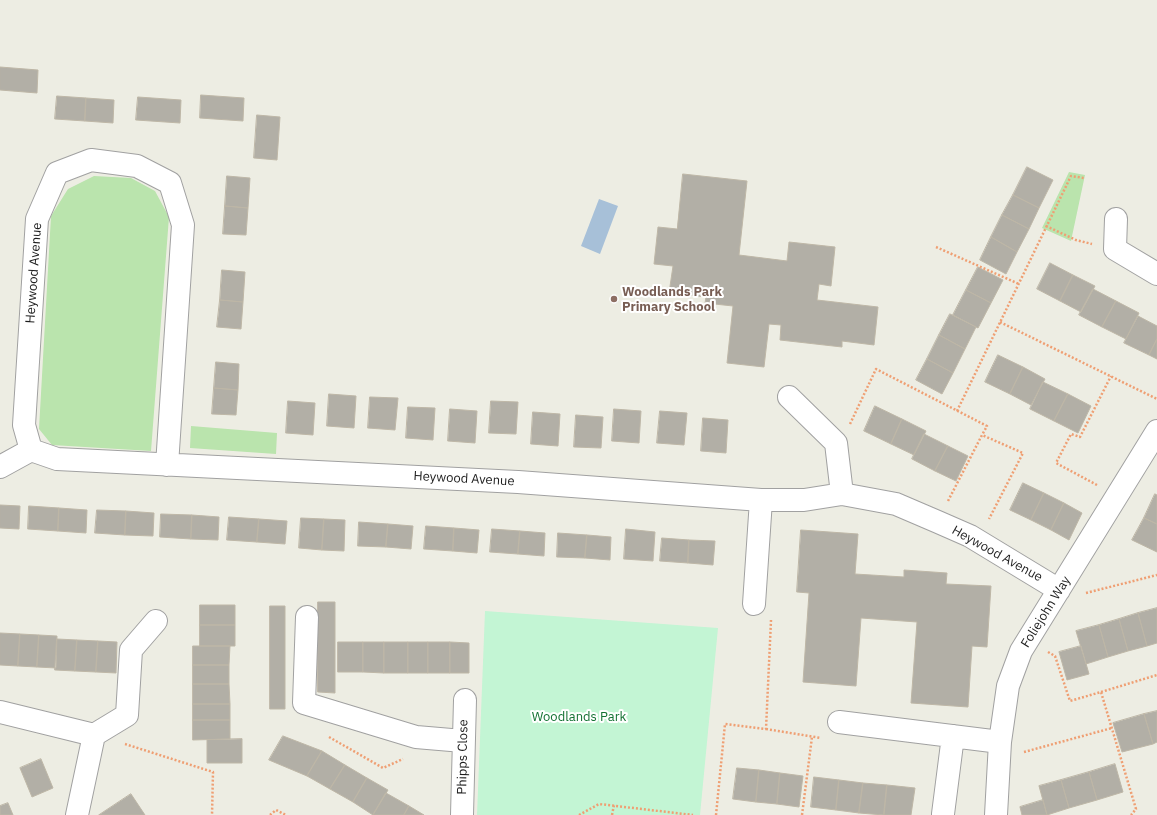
<!DOCTYPE html>
<style>
body{margin:0}
canvas{display:block;background:#edede3}
</style>
<canvas width="1157" height="815"></canvas>
<script>
const ctx = document.querySelector('canvas').getContext('2d');
ctx.lineJoin = 'round';
function fillPath(path, color) { ctx.fillStyle = color; ctx.fill(path, 'evenodd'); }
function trace(path, color, width, dash) { ctx.strokeStyle = color; ctx.lineWidth = width; ctx.lineCap = dash ? 'butt' : 'round'; ctx.setLineDash(dash || []); ctx.stroke(path); }
function drawText(font, color, halo, rows, align = 'center') {
  ctx.font = font + ' "IBM Plex Sans",sans-serif'; ctx.lineWidth = 4; ctx.setLineDash([]); ctx.textBaseline = 'middle'; ctx.strokeStyle = halo; ctx.fillStyle = color; for (const [text, x, y, turn = 0] of rows) {
    ctx.save(); ctx.translate(x, y); ctx.rotate((+turn || 0) * Math.PI / 180); ctx.textAlign = isNaN(turn) ? turn : align; if (halo) ctx.strokeText(text, 0, 0); ctx.fillText(text, 0, 0); ctx.restore();
  }
}
fillPath(new Path2D(`
 M 1069,172 L 1085,175 L 1071,241 L 1042,228 Z
 M 94,176 L 131,178 L 155,191 L 169,217 L 151,451 L 52,445 L 39,429 L 51,216 L 68,189 Z
 M 191,426 L 277,433 L 276,454 L 190,448 Z`), '#bae4ad');
fillPath(new Path2D(`
 M 485,611 L 718,628 L 700,815 L 477,815 Z`), '#c3f5d4');
fillPath(new Path2D(`
 M 599,199 L 618,206 L 600,254 L 581,246 Z`), '#a7c0d8');
const building = new Path2D(`
 M 0,67 L 38,70 L 37,93 L 0,90 Z
 M 201,95 L 244,98 L 243,121 L 200,118 Z
 M 57,96 L 86,98 L 85,121 L 55,119 Z
 M 138,97 L 181,100 L 180,123 L 136,120 Z
 M 86,98 L 114,100 L 113,123 L 85,121 Z
 M 257,115 L 280,117 L 277,160 L 254,158 Z
 M 1027,167 L 1053,180 L 1039,208 L 1013,195 Z
 M 683,174 L 747,181 L 739,255 L 787,261 L 789,242 L 835,247 L 831,286 L 819,284 L 817,300 L 878,307 L 874,345 L 842,341 L 842,347 L 780,340 L 781,325 L 769,324 L 764,367 L 727,363 L 733,306 L 705,303 L 706,297 L 669,293 L 673,266 L 654,264 L 658,227 L 677,229 Z
 M 227,176 L 250,178 L 248,208 L 225,206 Z
 M 1013,195 L 1039,208 L 1029,229 L 1002,215 Z
 M 225,206 L 248,208 L 246,235 L 223,234 Z
 M 1002,215 L 1029,229 L 1017,252 L 991,237 Z
 M 991,237 L 1017,252 L 1006,274 L 980,260 Z
 M 1050,263 L 1073,275 L 1060,301 L 1037,289 Z
 M 978,267 L 1003,280 L 991,303 L 966,290 Z
 M 222,270 L 245,272 L 243,302 L 220,300 Z
 M 1073,275 L 1095,286 L 1081,312 L 1060,301 Z
 M 1093,289 L 1116,301 L 1102,327 L 1079,315 Z
 M 966,290 L 991,303 L 978,328 L 953,315 Z
 M 220,300 L 243,302 L 241,329 L 217,327 Z
 M 1116,301 L 1139,313 L 1126,339 L 1102,327 Z
 M 950,314 L 976,327 L 965,349 L 939,335 Z
 M 1138,316 L 1157,326 L 1157,339 L 1149,355 L 1124,343 Z
 M 939,335 L 965,349 L 953,373 L 927,359 Z
 M 1157,339 L 1157,359 L 1149,355 Z
 M 998,355 L 1023,367 L 1010,394 L 985,382 Z
 M 927,359 L 953,373 L 942,394 L 916,380 Z
 M 216,362 L 239,364 L 238,390 L 214,388 Z
 M 1023,367 L 1045,379 L 1031,405 L 1010,394 Z
 M 1043,382 L 1068,394 L 1054,421 L 1030,409 Z
 M 214,388 L 238,390 L 236,415 L 212,414 Z
 M 329,394 L 356,396 L 354,428 L 327,426 Z
 M 1068,394 L 1091,406 L 1078,433 L 1054,421 Z
 M 370,397 L 398,398 L 395,430 L 368,428 Z
 M 288,401 L 315,403 L 313,435 L 286,433 Z
 M 491,401 L 518,402 L 516,434 L 489,433 Z
 M 875,406 L 902,419 L 891,444 L 864,431 Z
 M 408,407 L 435,408 L 433,440 L 406,438 Z
 M 450,409 L 477,411 L 475,443 L 448,441 Z
 M 614,409 L 641,411 L 639,443 L 612,441 Z
 M 660,411 L 687,413 L 684,445 L 657,443 Z
 M 533,412 L 560,414 L 558,446 L 531,444 Z
 M 576,415 L 603,417 L 601,448 L 574,447 Z
 M 703,418 L 728,420 L 726,453 L 701,451 Z
 M 902,419 L 926,431 L 914,455 L 891,444 Z
 M 924,434 L 948,446 L 935,471 L 912,459 Z
 M 948,446 L 968,456 L 956,481 L 935,471 Z
 M 1023,483 L 1044,493 L 1031,520 L 1010,510 Z
 M 1044,493 L 1064,503 L 1051,530 L 1031,520 Z
 M 1155,494 L 1157,495 L 1157,524 L 1144,518 Z
 M 1064,503 L 1082,513 L 1069,540 L 1051,530 Z
 M 0,505 L 20,506 L 19,529 L 0,528 Z
 M 29,506 L 59,508 L 58,531 L 28,529 Z
 M 59,508 L 87,510 L 86,533 L 58,531 Z
 M 97,510 L 126,511 L 125,535 L 95,533 Z
 M 126,511 L 154,513 L 153,536 L 125,535 Z
 M 161,514 L 192,515 L 191,539 L 160,537 Z
 M 192,515 L 219,517 L 218,540 L 191,539 Z
 M 229,517 L 259,519 L 257,542 L 227,540 Z
 M 301,518 L 324,519 L 322,550 L 299,548 Z
 M 1144,518 L 1157,524 L 1157,552 L 1132,540 Z
 M 259,519 L 287,521 L 285,544 L 257,542 Z
 M 324,519 L 345,520 L 344,551 L 322,550 Z
 M 359,522 L 388,524 L 386,547 L 358,546 Z
 M 388,524 L 413,526 L 411,549 L 386,547 Z
 M 426,526 L 454,528 L 453,551 L 424,549 Z
 M 454,528 L 479,530 L 477,553 L 453,551 Z
 M 492,529 L 520,531 L 518,554 L 490,552 Z
 M 626,529 L 655,532 L 653,561 L 624,559 Z
 M 801,530 L 858,534 L 855,574 L 904,577 L 904,570 L 947,573 L 946,584 L 991,586 L 987,647 L 972,646 L 968,707 L 911,703 L 917,622 L 861,618 L 856,686 L 803,682 L 809,593 L 797,592 Z
 M 520,531 L 545,533 L 544,556 L 518,554 Z
 M 558,533 L 587,535 L 585,558 L 557,557 Z
 M 587,535 L 611,537 L 610,560 L 585,558 Z
 M 662,538 L 689,540 L 688,563 L 660,561 Z
 M 689,540 L 715,541 L 713,565 L 688,563 Z
 M 318,602 L 335,602 L 335,693 L 318,692 Z
 M 200,605 L 235,605 L 235,625 L 200,625 Z
 M 270,606 L 285,606 L 285,709 L 270,709 Z
 M 1157,608 L 1157,643 L 1147,646 L 1138,613 Z
 M 1138,613 L 1147,646 L 1128,651 L 1119,619 Z
 M 1119,619 L 1128,651 L 1108,657 L 1099,625 Z
 M 200,625 L 235,625 L 235,646 L 200,646 Z
 M 1099,625 L 1108,657 L 1086,664 L 1076,631 Z
 M 0,633 L 20,634 L 18,666 L 0,665 Z
 M 20,634 L 39,635 L 37,667 L 18,666 Z
 M 39,635 L 57,636 L 56,668 L 37,667 Z
 M 57,639 L 77,640 L 75,671 L 55,670 Z
 M 77,640 L 98,641 L 96,672 L 75,671 Z
 M 98,641 L 117,642 L 116,673 L 96,672 Z
 M 338,642 L 363,642 L 363,672 L 338,672 Z
 M 363,642 L 384,642 L 384,673 L 363,672 Z
 M 384,642 L 408,642 L 408,673 L 384,673 Z
 M 408,642 L 428,642 L 428,673 L 408,673 Z
 M 428,642 L 450,642 L 450,673 L 428,673 Z
 M 450,642 L 469,643 L 469,673 L 450,673 Z
 M 193,646 L 230,646 L 229,665 L 193,665 Z
 M 1081,646 L 1089,674 L 1067,680 L 1059,652 Z
 M 193,665 L 229,665 L 229,684 L 193,684 Z
 M 193,684 L 229,684 L 230,704 L 193,704 Z
 M 193,704 L 230,704 L 230,720 L 193,720 Z
 M 1157,711 L 1157,742 L 1153,744 L 1144,714 Z
 M 1144,714 L 1153,744 L 1122,752 L 1113,723 Z
 M 193,720 L 230,720 L 230,739 L 193,740 Z
 M 283,736 L 322,751 L 307,776 L 269,760 Z
 M 242,739 L 242,763 L 207,763 L 207,740 Z
 M 322,751 L 345,765 L 330,789 L 307,776 Z
 M 41,759 L 53,788 L 32,797 L 20,768 Z
 M 1115,764 L 1123,792 L 1097,800 L 1089,772 Z
 M 345,765 L 367,778 L 353,802 L 330,789 Z
 M 737,768 L 759,770 L 756,802 L 733,799 Z
 M 759,770 L 780,773 L 777,804 L 756,802 Z
 M 1089,772 L 1097,800 L 1069,808 L 1061,780 Z
 M 780,773 L 803,776 L 799,807 L 777,804 Z
 M 814,777 L 839,780 L 836,810 L 811,807 Z
 M 367,778 L 388,790 L 373,815 L 353,802 Z
 M 839,780 L 863,783 L 859,813 L 836,810 Z
 M 1061,780 L 1069,808 L 1047,815 L 1039,786 Z
 M 863,783 L 887,785 L 884,815 L 859,813 Z
 M 887,785 L 915,788 L 911,815 L 884,815 Z
 M 386,793 L 409,806 L 404,815 L 373,815 Z
 M 131,794 L 145,815 L 99,815 Z
 M 1043,800 L 1047,815 L 1022,815 L 1020,807 Z
 M 8,803 L 13,815 L 0,815 L 0,806 Z
 M 409,806 L 424,815 L 404,815 Z`);
fillPath(building, '#b2afa6');
trace(building, '#beb7a7', 1);
const minor = new Path2D(`
 M 1116,219 L 1115,249 L 1157,274
 M 789,397 L 836,443 L 842,494
 M 167,465 L 183,225 L 170,183 L 137,166 L 91,160 L 57,173 L 37,219 L 24,425 L 31,450 L 57,459 L 518,482 L 761,500 L 804,500 L 842,494 L 896,504 L 938,522 L 970,536 L 1059,590
 M 0,467 L 31,450
 M 754,604 L 761,500
 M 307,617 L 304,703 L 416,737 L 463,741
 M 0,712 L 94,735 L 77,815
 M 839,722 L 1000,742
 M 94,735 L 127,715 L 131,650 L 156,621
 M 943,814 L 953,736
 M 462,815 L 465,700
 M 996,815 L 1000,742 L 1008,686 L 1021,651 L 1157,431`);
trace(minor, '#a1a1a1', 24);
trace(new Path2D(`
 M 1046,226 L 1076,240 L 1092,244
 M 936,247 L 1019,284
 M 1000,322 L 1157,399
 M 957,411 L 1071,176 L 1084,178
 M 850,424 L 876,369 L 987,426 L 982,435
 M 1097,485 L 1056,463 L 1071,434 L 1080,437 L 1111,376
 M 948,501 L 982,435 L 1023,453 L 989,519
 M 1086,593 L 1157,575
 M 1048,652 L 1055,656 L 1070,701 L 1101,692 L 1136,809 L 1131,815
 M 1101,692 L 1157,675
 M 766,729 L 821,738
 M 329,737 L 383,768 L 403,759
 M 125,744 L 213,772 L 212,815
 M 1024,752 L 1112,728
 M 270,815 L 276,810 L 286,815
 M 579,815 L 599,804 L 693,815
 M 612,815 L 614,805
 M 716,815 L 725,724 L 766,729 L 771,620
 M 802,815 L 812,737`), '#ef9f73', 2.5, [2, 2]);
trace(minor, '#fff', 22);
for (const [x, y, r, color] of [
 [614,299,4,"#8d6e63"]
]) { const dot = new Path2D(); dot.arc(x, y, r, 0, 2 * Math.PI); ctx.fillStyle = color; ctx.fill(dot); trace(dot, '#fff', 1.5); }
drawText('13px', '#1d1d1d', '#fff', [
 ["Heywood Avenue",34,273,-86],
 ["Heywood Avenue",464,479,3],
 ["Heywood Avenue",997,554,29],
 ["Foliejohn Way",1046,612,-58],
 ["Phipps Close",463,757,-89]
]);
drawText('bold 13px', '#785e54', '#fff', [
 ["Woodlands Park",622,292],
 ["Primary School",622,307]
], 'left');
drawText('13px', '#147233', '#fff', [
 ["Woodlands Park",579,717]
]);
</script>
